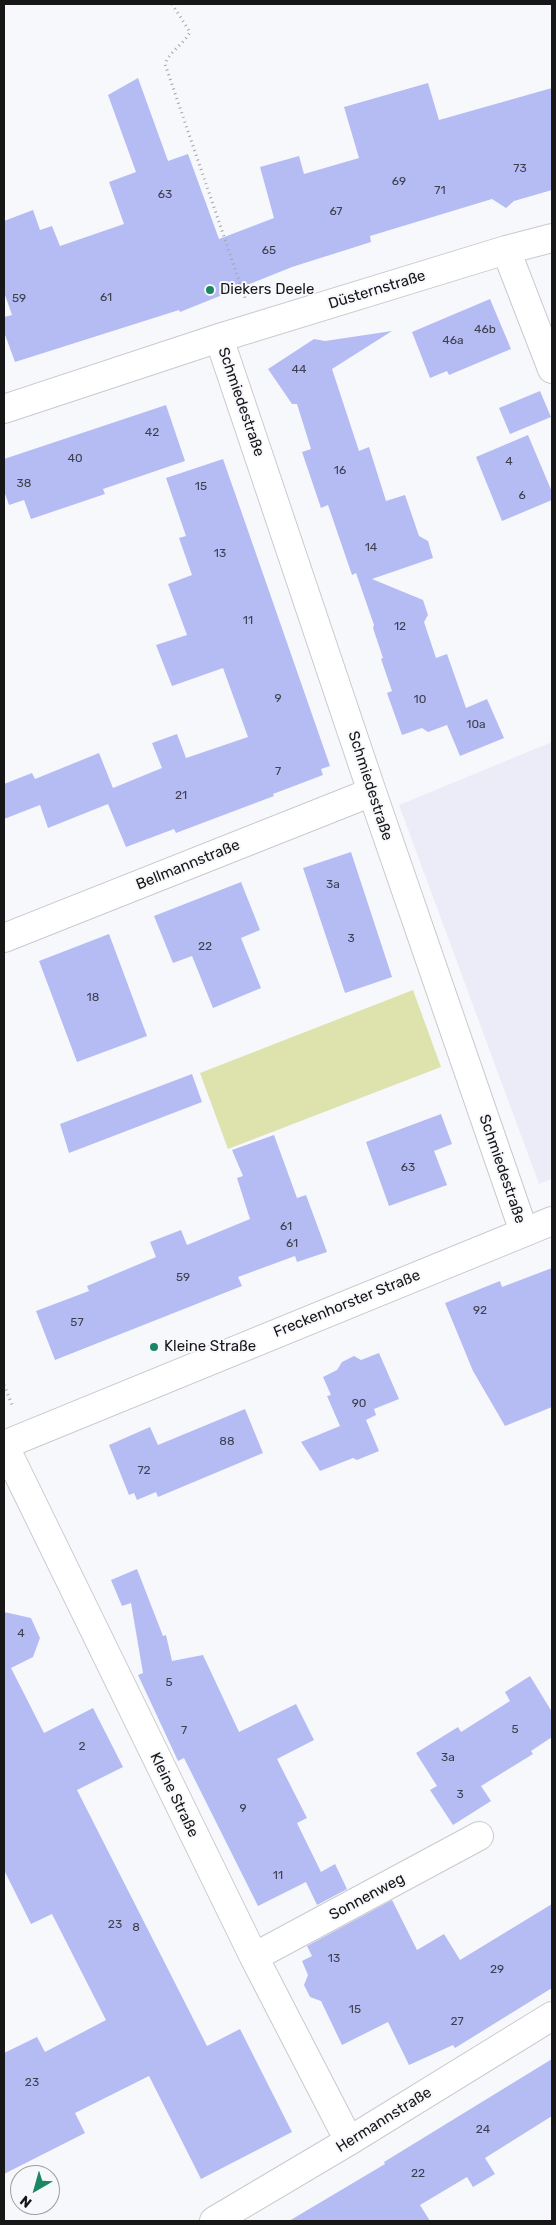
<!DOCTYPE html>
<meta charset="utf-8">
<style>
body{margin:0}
#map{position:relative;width:556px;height:2225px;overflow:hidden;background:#f7f8fc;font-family:Rubik,sans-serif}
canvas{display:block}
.frame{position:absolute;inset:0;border:5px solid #171718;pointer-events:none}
.north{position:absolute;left:10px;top:2165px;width:50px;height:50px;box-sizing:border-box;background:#f7f8fc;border:1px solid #9d9ea1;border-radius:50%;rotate:218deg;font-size:14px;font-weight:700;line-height:20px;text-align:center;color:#171718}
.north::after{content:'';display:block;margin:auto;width:18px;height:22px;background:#1b8662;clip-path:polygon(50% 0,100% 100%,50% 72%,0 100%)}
</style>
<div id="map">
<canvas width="556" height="2225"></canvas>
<div class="frame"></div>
<div class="north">N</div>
</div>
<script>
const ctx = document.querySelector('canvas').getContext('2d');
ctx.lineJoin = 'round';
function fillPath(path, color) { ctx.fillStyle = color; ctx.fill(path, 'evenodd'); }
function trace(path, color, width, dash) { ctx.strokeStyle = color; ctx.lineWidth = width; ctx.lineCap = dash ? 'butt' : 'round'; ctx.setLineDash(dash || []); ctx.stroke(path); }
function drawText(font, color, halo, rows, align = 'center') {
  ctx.font = font + ' Rubik,sans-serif'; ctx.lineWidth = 4; ctx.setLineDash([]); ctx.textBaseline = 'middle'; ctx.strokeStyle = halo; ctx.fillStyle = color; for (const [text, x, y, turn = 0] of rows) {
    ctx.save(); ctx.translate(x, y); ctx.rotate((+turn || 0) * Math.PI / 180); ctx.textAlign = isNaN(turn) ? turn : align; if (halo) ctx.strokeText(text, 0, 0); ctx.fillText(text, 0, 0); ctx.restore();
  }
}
fillPath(new Path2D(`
 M 552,742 L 552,1179 L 539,1184 L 399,805 Z`), '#ebecf8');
fillPath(new Path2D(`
 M 413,990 L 441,1067 L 228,1149 L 200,1073 Z`), '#dee2ad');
fillPath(new Path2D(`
 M 138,78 L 168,161 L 188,154 L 219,239 L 274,218 L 260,167 L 299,156 L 304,174 L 359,158 L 344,107 L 428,83 L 439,120 L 552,88 L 552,190 L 514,201 L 506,208 L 492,199 L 370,236 L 371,242 L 292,267 L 180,312 L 179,310 L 15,362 L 4,332 L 4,317 L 12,315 L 4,292 L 4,221 L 33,210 L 40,230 L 52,226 L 60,246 L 124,224 L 109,182 L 136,172 L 108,95 Z
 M 490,299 L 511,349 L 449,375 L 447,371 L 430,378 L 412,332 Z
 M 392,331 L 332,369 L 359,451 L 369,447 L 386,501 L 405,495 L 419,536 L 428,541 L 433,558 L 372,579 L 423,600 L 428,615 L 424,622 L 436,658 L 447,654 L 466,708 L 487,699 L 504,738 L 460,756 L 447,725 L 428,732 L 422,728 L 402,735 L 387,693 L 392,691 L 381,659 L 383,658 L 373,628 L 374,625 L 356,573 L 352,575 L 328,505 L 321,508 L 302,452 L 311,449 L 297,404 L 292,404 L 268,369 L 314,339 L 325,341 Z
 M 540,391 L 551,417 L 510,434 L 499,408 Z
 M 166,405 L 185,461 L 103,489 L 105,494 L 31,519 L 24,500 L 9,505 L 4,491 L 4,459 Z
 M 528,435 L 552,492 L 552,500 L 502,521 L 476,457 Z
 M 223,459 L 330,766 L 321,769 L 323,775 L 273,794 L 274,796 L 176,833 L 174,829 L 126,847 L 108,804 L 48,828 L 40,805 L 4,819 L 4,784 L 32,773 L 35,779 L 99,753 L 113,788 L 162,768 L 152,743 L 177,734 L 186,758 L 248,737 L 223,668 L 172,686 L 156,645 L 187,635 L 168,584 L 192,575 L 179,538 L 186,536 L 166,478 Z
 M 351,852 L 392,977 L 345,993 L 303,868 Z
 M 241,882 L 260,930 L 241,938 L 261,988 L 213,1008 L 192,956 L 173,963 L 154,916 Z
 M 109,934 L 147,1036 L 77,1062 L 39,961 Z
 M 192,1074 L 202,1102 L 69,1153 L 60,1124 Z
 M 441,1114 L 452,1144 L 434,1151 L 447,1185 L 389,1206 L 366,1142 Z
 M 274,1135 L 297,1198 L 306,1195 L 327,1252 L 297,1262 L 295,1256 L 238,1277 L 242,1286 L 55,1360 L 36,1311 L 89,1291 L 87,1286 L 156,1257 L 150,1242 L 181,1230 L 187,1245 L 250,1219 L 237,1178 L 243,1176 L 232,1150 Z
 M 552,1268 L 552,1407 L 505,1426 L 473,1371 L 445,1303 L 500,1281 L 502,1287 Z
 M 379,1353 L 399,1399 L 374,1409 L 376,1415 L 366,1420 L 379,1451 L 357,1460 L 353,1458 L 320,1471 L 301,1442 L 340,1426 L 327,1396 L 331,1395 L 323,1377 L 337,1370 L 342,1362 L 354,1356 L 361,1360 Z
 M 245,1409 L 263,1453 L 158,1497 L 156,1492 L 137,1500 L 134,1493 L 129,1495 L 109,1445 L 150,1427 L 158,1445 Z
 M 137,1569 L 163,1636 L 166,1635 L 172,1661 L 203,1655 L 239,1732 L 296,1704 L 314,1740 L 277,1759 L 307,1818 L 297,1823 L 321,1872 L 335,1864 L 347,1889 L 317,1905 L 306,1882 L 258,1906 L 184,1758 L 178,1761 L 138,1675 L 143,1673 L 131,1603 L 122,1606 L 111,1580 Z
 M 4,1612 L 31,1618 L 40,1638 L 33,1657 L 11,1668 L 44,1733 L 93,1708 L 123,1767 L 77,1790 L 207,2046 L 240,2029 L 292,2132 L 201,2179 L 149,2076 L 75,2113 L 85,2133 L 4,2174 L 4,2053 L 37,2037 L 45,2052 L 106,2020 L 52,1914 L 31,1924 L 4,1870 Z
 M 530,1676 L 552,1712 L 552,1737 L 531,1751 L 533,1754 L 481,1786 L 491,1801 L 453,1825 L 430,1790 L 437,1786 L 416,1753 L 458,1727 L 461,1732 L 510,1701 L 505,1692 Z
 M 392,1900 L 417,1950 L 444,1934 L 460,1960 L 552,1904 L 552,1988 L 455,2048 L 453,2045 L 409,2065 L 388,2022 L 342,2045 L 321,2001 L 310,1997 L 304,1985 L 308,1975 L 302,1961 L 312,1956 L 307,1946 Z
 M 552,2059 L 552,2116 L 485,2158 L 495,2174 L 473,2187 L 467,2177 L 420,2205 L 430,2221 L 289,2221 L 385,2164 L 384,2162 Z`), '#b5bcf3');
const street = new Path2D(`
 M 506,250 L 552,369
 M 219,338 L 372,792 L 524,1232
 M 4,409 L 219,338 L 506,250 L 552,238
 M 4,938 L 372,792
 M 4,1445 L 254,1957 L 349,2141
 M 254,1957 L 479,1836
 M 214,2221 L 349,2141 L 552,2016`);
const secondary = new Path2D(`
 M 4,1445 L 552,1221`);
trace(street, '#c9cace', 30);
trace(secondary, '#c9cace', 30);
trace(new Path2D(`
 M 172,4 L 190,32 C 183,45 170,51 165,64 L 245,298
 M 4,1385 L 13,1407`), '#a4a4a7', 3, [1, 4]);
trace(street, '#fff', 28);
trace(secondary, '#fff', 28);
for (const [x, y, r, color] of [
 [210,290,5,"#1b8662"],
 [154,1347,5,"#1b8662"]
]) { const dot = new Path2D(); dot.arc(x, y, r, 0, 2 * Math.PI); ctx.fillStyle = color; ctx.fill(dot); trace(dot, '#f7f8fc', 2); }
drawText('12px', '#3e404f', null, [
 ["73",520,169],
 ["69",399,182],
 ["71",440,191],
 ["63",165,195],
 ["67",336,212],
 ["65",269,251],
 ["61",106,298],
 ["59",19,299],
 ["46b",485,330],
 ["46a",453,341],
 ["44",299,370],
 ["42",152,433],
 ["40",75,459],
 ["4",509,462],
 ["16",340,471],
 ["38",24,484],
 ["15",201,487],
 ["6",522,496],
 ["14",371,548],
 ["13",220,554],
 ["11",248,621],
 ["12",400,627],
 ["9",278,699],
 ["10",420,700],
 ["10a",476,725],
 ["7",278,772],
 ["21",181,796],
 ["3a",333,885],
 ["3",351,939],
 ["22",205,947],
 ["18",93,998],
 ["63",408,1168],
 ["61",286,1227],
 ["61",292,1244],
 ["59",183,1278],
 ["92",480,1311],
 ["57",77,1323],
 ["90",359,1404],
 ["88",227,1442],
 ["72",144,1471],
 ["4",21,1634],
 ["5",169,1683],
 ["5",515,1730],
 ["7",184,1731],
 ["2",82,1747],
 ["3a",448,1758],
 ["3",460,1795],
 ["9",243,1809],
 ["11",278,1876],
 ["23",115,1925],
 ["8",136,1928],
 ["13",334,1959],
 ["29",497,1970],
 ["15",355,2010],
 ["27",457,2022],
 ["23",32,2083],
 ["24",483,2130],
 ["22",418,2174]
]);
drawText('15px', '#171718', '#f7f8fc', [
 ["Diekers Deele",220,290],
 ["Kleine Straße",164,1347]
], 'left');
drawText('15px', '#171718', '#f7f8fc', [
 ["Düsternstraße",377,290,-17],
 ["Schmiedestraße",241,402,71],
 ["Schmiedestraße",370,786,72],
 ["Bellmannstraße",188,865,-22],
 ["Schmiedestraße",502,1169,71],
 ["Freckenhorster Straße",347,1304,-22],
 ["Kleine Straße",174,1795,64],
 ["Sonnenweg",367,1897,-28],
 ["Hermannstraße",384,2120,-32]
]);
</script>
